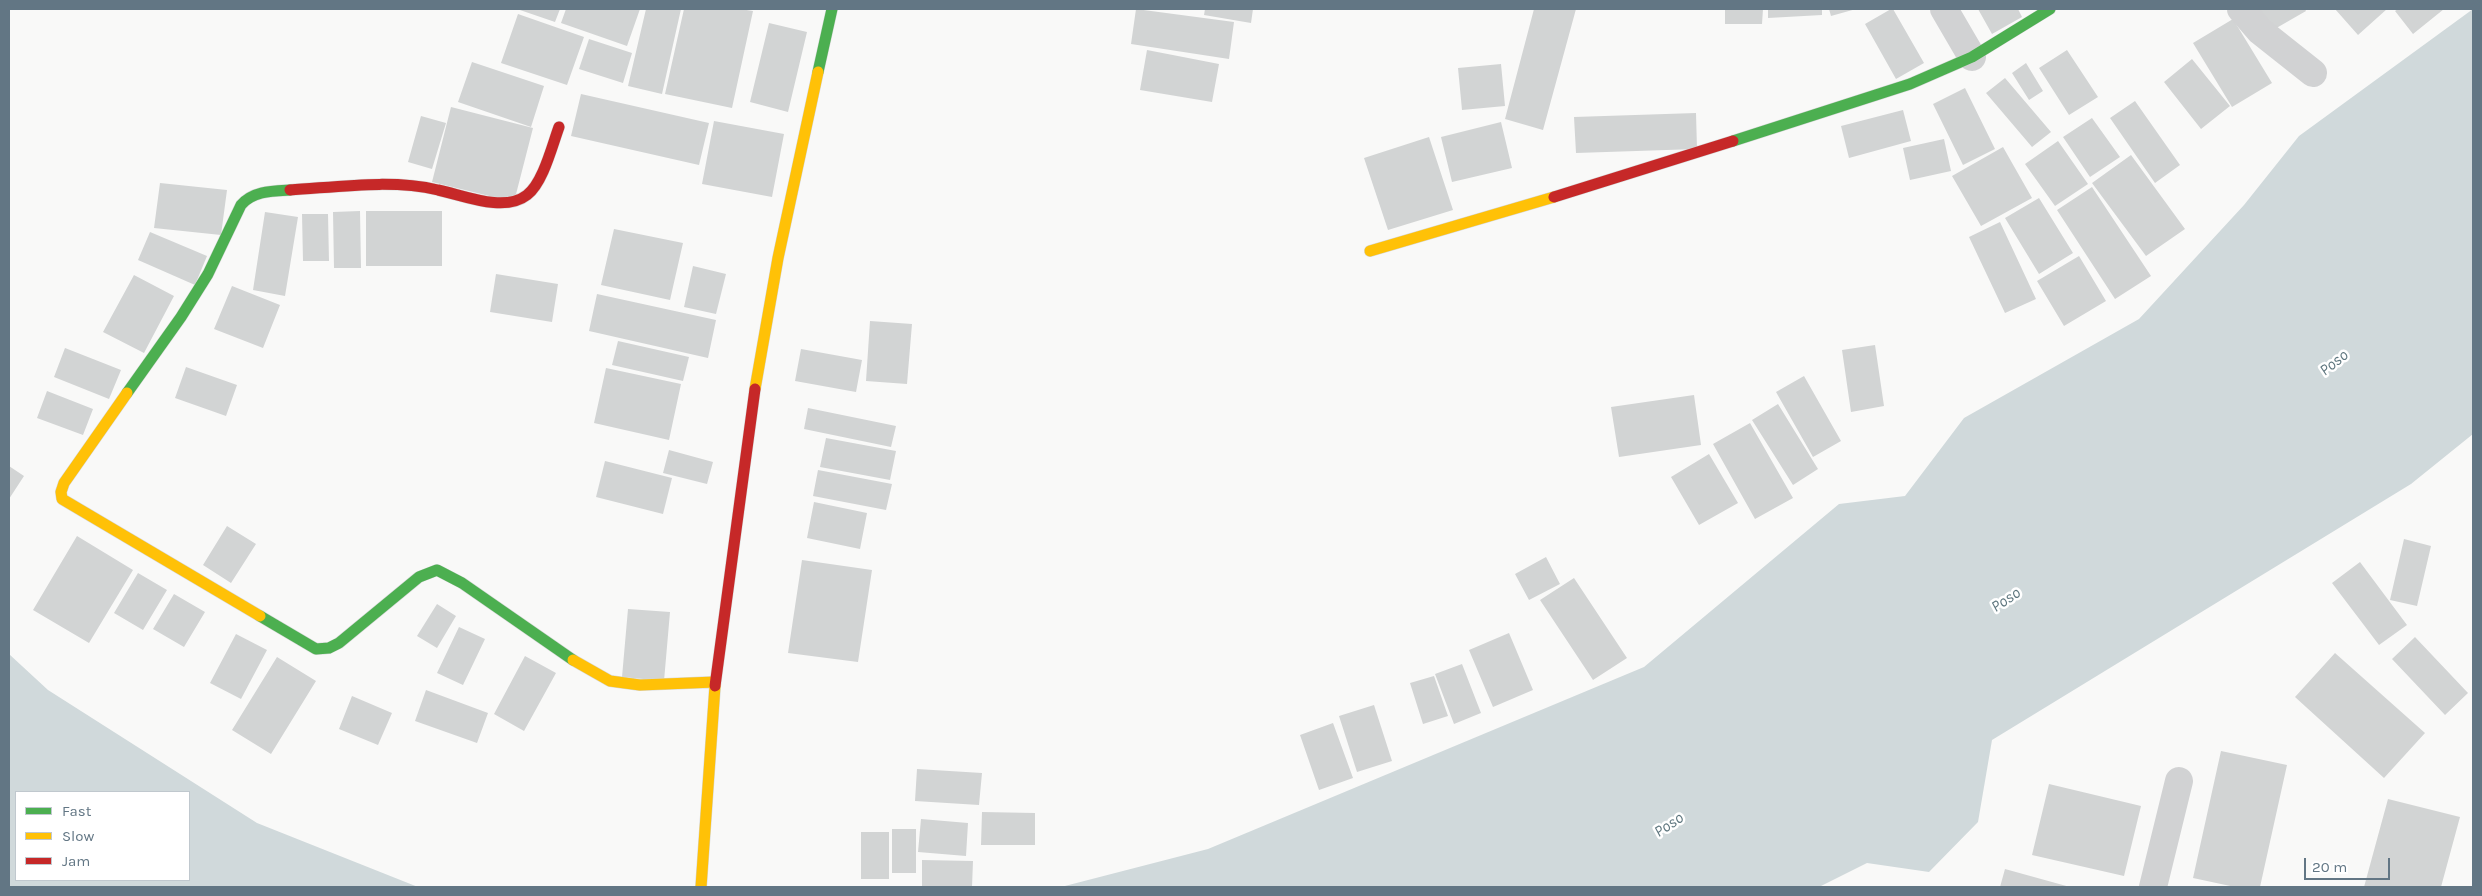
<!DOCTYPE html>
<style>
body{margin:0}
#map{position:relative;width:2482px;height:896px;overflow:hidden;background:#f9f9f8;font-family:Karla,sans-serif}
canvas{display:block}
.frame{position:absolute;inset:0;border:10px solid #627684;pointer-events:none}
.legend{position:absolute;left:15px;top:791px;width:175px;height:90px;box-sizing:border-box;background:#fff;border:1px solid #c0c8ce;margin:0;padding:6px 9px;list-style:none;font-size:15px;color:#627684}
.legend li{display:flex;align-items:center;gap:10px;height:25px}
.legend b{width:25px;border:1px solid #c0c8ce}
.scale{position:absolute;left:2304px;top:858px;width:86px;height:22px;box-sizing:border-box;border:2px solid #627684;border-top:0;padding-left:6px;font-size:15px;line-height:18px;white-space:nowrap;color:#627684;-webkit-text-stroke:4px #fff;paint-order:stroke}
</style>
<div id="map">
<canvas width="2482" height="896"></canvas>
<div class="frame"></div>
<ul class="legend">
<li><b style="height:6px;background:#4caf50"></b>Fast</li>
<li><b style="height:6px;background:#ffc107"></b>Slow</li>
<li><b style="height:6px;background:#c62828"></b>Jam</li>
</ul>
<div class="scale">20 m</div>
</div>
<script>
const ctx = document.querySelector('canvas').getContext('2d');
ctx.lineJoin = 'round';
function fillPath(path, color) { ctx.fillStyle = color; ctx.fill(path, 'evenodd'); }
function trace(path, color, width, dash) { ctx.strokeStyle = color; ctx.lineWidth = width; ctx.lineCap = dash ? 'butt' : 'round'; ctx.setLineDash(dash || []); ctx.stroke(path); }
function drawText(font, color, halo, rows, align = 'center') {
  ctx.font = font + ' Karla,sans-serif'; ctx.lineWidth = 5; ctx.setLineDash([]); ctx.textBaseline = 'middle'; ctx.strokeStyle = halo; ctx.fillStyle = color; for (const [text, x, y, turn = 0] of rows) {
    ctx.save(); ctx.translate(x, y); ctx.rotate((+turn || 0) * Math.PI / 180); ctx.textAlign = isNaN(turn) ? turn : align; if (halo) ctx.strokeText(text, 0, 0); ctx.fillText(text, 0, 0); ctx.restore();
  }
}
fillPath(new Path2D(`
 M 2473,9 L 2473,434 L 2411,484 L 1992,740 L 1978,822 L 1929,872 L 1867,863 L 1819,887 L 1061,887 L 1208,849 L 1644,667 L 1839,504 L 1905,496 L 1964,418 L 2139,319 L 2244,205 L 2299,136 Z
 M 9,654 L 48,690 L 257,823 L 418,887 L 9,887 ZM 16,792 L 189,792 L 189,880 L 16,880 Z`), '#d0d9db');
fillPath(new Path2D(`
 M 517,9 L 560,9 L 555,22 Z
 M 566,9 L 640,9 L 627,46 L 561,23 Z
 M 646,9 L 681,9 L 662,94 L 628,86 Z
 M 684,9 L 740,9 L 753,11 L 732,108 L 665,94 Z
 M 1136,9 L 1234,22 L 1229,59 L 1131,44 Z
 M 1205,9 L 1253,9 L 1251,23 L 1204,15 Z
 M 1534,9 L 1576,9 L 1543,130 L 1505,119 Z
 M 1725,9 L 1763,9 L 1762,24 L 1725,24 Z
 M 1768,9 L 1822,9 L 1822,15 L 1768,18 Z
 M 1829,9 L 1856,9 L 1831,16 Z
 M 1891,9 L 1893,9 L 1924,63 L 1896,79 L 1865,24 Z
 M 1978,9 L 2018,9 L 2022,17 L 1992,34 Z
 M 2252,9 L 2305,9 L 2306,11 L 2266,34 Z
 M 2335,9 L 2387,9 L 2358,35 Z
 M 2398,9 L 2444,9 L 2413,34 L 2395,11 Z
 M 518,14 L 584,37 L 567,85 L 501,63 Z
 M 2233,19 L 2272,83 L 2232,107 L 2193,43 Z
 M 769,23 L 807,32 L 788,112 L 750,102 Z
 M 589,39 L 632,53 L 623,83 L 579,69 Z
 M 1147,50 L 1219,64 L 1212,102 L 1140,90 Z
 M 2067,50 L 2098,97 L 2069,115 L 2039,68 Z
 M 2192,59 L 2230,106 L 2201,129 L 2164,82 Z
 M 472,62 L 544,86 L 531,127 L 458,102 Z
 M 2026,63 L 2043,91 L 2029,100 L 2012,73 Z
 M 1501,64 L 1505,106 L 1462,110 L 1458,68 Z
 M 2005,78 L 2051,132 L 2032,147 L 1986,93 Z
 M 1965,88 L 1995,149 L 1963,165 L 1933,104 Z
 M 581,94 L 709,123 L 699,165 L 571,136 Z
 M 2135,101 L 2180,165 L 2155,183 L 2110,118 Z
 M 451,107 L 533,128 L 514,202 L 432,182 Z
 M 1903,110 L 1911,141 L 1849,158 L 1841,126 Z
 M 1696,113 L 1697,149 L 1576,153 L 1574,117 Z
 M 421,116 L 446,123 L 432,169 L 408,162 Z
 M 2092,118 L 2120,157 L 2090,177 L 2063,137 Z
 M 714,121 L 784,134 L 772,197 L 702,184 Z
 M 1501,122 L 1512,168 L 1452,182 L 1441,137 Z
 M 1429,137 L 1453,210 L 1388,230 L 1364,158 Z
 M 1944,139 L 1951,171 L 1910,180 L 1903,148 Z
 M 2058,141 L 2088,184 L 2055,206 L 2025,164 Z
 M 2003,147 L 2032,198 L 1981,226 L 1952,176 Z
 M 2131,155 L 2185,229 L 2146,256 L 2092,183 Z
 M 160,183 L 227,190 L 221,235 L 154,228 Z
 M 2092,187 L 2151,276 L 2115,299 L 2057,210 Z
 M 2039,198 L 2073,253 L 2039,274 L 2005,218 Z
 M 360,211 L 361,268 L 334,268 L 333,212 Z
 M 366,211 L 442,211 L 442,266 L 366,266 Z
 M 265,212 L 298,217 L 285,296 L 253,290 Z
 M 302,214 L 328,214 L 329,261 L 303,261 Z
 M 2000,222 L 2036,299 L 2005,313 L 1969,237 Z
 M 614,229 L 683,243 L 670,300 L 601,285 Z
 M 150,232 L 207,256 L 195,285 L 138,260 Z
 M 2079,256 L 2106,301 L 2064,326 L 2037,281 Z
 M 693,266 L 726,274 L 716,314 L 684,307 Z
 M 496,274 L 558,284 L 552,322 L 490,312 Z
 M 134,275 L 174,296 L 144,353 L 103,332 Z
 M 232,286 L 280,305 L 263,348 L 214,329 Z
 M 597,294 L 716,320 L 708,358 L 589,331 Z
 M 870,321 L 912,324 L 907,384 L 866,381 Z
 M 618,341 L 689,357 L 683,381 L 612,365 Z
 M 1875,345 L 1884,406 L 1851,412 L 1842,350 Z
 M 65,348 L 121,370 L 109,399 L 54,377 Z
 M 801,349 L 862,360 L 856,392 L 795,381 Z
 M 186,367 L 237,385 L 226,416 L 175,398 Z
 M 606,368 L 681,384 L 669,440 L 594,423 Z
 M 1804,376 L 1841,441 L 1813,457 L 1776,392 Z
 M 47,391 L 93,409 L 83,435 L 37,418 Z
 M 1694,395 L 1701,445 L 1619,457 L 1611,407 Z
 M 1778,404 L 1818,469 L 1793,485 L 1752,420 Z
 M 808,408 L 896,426 L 891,447 L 804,429 Z
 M 1750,423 L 1793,498 L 1755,519 L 1713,444 Z
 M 826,438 L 896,451 L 890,480 L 820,467 Z
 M 669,450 L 713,462 L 707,484 L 663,473 Z
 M 1709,454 L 1738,503 L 1699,525 L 1671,477 Z
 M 605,461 L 672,478 L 663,514 L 596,497 Z
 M 9,466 L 24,476 L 9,499 Z
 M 818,470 L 892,484 L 886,510 L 813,496 Z
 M 814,502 L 867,513 L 860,549 L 807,538 Z
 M 227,526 L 256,544 L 231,583 L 203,565 Z
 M 77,536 L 133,570 L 89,643 L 33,610 Z
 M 2404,539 L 2431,546 L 2417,606 L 2390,600 Z
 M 1546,557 L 1560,584 L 1529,600 L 1515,574 Z
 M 802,560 L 872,570 L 858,662 L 788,653 Z
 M 2360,562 L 2407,625 L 2379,645 L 2332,583 Z
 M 138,573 L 167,590 L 143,630 L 114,613 Z
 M 1574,578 L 1627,658 L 1593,680 L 1540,600 Z
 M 174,594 L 205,612 L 184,647 L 153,629 Z
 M 437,604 L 456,616 L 437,648 L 417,636 Z
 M 628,609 L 670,612 L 664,681 L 622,677 Z
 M 459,627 L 485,639 L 463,685 L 437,673 Z
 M 1509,633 L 1533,690 L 1493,707 L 1469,650 Z
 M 236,634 L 267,650 L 241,699 L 210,683 Z
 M 2415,637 L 2468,693 L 2445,715 L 2392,659 Z
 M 2335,653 L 2425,733 L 2384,778 L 2295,697 Z
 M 525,656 L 556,673 L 524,731 L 494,714 Z
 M 277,657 L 316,681 L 271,754 L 232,730 Z
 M 1462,664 L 1481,713 L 1454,724 L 1435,674 Z
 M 1434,676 L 1448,716 L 1423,724 L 1410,683 Z
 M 426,690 L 488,713 L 477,743 L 415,721 Z
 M 352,696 L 392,713 L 378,745 L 339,729 Z
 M 1374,705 L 1392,761 L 1357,772 L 1339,716 Z
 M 1333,723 L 1353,778 L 1319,790 L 1300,735 Z
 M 2221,751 L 2287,765 L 2260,887 L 2235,887 L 2193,878 Z
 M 917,769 L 982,773 L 979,805 L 915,801 Z
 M 2049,784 L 2141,806 L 2124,876 L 2032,855 Z
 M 2388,799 L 2460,817 L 2441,887 L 2364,887 Z
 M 982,812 L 1035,813 L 1035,845 L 981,845 Z
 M 921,819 L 968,823 L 966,856 L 918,852 Z
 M 892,829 L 916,829 L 916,873 L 892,873 Z
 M 861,832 L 889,832 L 889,879 L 861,879 Z
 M 922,860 L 973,861 L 972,887 L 922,887 Z
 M 2005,869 L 2070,887 L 2000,887 Z`), '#d2d4d4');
const fast = new Path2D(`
 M 818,72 L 832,9
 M 1733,141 L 1910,84 L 1972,57 L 2050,9
 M 127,393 L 181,317 L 208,274 L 241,205 C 253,191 272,191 290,190
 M 260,616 L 316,649 L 329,648 L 339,643 L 419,577 L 437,570 L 462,583 L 573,660`);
const slow = new Path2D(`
 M 1370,251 L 1554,197
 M 755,389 L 778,258 L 818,72
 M 127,393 L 64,483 L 61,492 L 62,499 L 260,616
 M 573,660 L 610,681 L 640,685 L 715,682
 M 701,887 L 715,686`);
const jam = new Path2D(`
 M 290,190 C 338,187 391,179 438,190 C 463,195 504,213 527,195 C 543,183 552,146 559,127
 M 1554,197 L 1733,141
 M 715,686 L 755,389`);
trace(fast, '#d5d7d7', 12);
trace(slow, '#d5d7d7', 12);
trace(jam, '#d5d7d7', 12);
trace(new Path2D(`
 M 1944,9 L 1972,57
 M 2241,9 L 2260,31 L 2313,73
 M 2153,887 L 2179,781`), '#d1d2d3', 28);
trace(fast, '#4caf50', 11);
trace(slow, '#ffc107', 11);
trace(jam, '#c62828', 11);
drawText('italic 16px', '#5e767e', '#fff', [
 ["Poso",2334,363,-39],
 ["Poso",2006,600,-34],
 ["Poso",1669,825,-34]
]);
</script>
